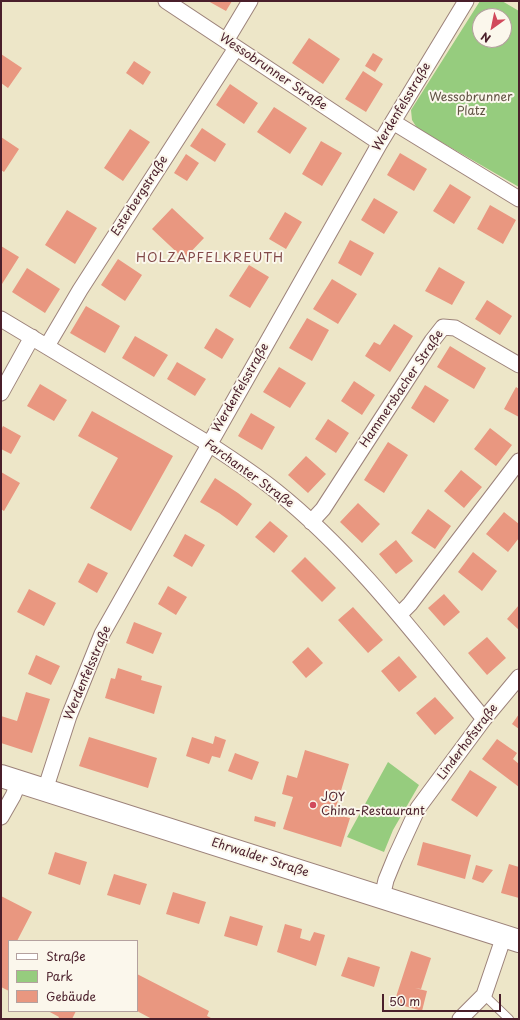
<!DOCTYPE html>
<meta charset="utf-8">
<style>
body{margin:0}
#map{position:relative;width:520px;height:1020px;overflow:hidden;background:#ede6c8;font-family:"Playpen Sans",sans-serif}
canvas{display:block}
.frame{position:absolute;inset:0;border:2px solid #4a1f2b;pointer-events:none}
.legend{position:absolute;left:8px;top:940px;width:130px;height:72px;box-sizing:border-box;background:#fbf7ec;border:1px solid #b4a19f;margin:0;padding:5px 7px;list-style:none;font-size:12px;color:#4a1f2b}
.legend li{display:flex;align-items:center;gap:8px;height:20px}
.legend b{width:20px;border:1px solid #b4a19f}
.north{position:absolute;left:472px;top:8px;width:40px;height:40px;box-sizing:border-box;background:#fbf7ec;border:1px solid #b4a19f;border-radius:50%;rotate:213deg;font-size:11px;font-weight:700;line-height:16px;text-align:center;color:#4a1f2b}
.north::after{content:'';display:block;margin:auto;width:14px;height:18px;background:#d1495b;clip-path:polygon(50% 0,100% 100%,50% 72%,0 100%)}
.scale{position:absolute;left:382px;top:994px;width:119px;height:18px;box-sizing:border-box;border:2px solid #4a1f2b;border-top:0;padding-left:5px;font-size:12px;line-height:14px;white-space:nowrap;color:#4a1f2b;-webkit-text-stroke:3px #fbf7ec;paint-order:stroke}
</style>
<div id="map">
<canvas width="520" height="1020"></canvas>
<div class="frame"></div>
<ul class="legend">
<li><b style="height:5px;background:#fff"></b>Straße</li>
<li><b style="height:11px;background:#96cc7e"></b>Park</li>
<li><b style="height:11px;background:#e99780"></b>Gebäude</li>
</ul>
<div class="north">N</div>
<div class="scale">50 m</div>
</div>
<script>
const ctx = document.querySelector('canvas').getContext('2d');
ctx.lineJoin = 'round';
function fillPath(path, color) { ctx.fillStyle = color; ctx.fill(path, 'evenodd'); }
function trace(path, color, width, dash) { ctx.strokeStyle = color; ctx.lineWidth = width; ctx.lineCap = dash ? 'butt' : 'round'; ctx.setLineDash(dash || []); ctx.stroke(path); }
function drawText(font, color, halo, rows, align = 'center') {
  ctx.font = font + ' "Playpen Sans",sans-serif'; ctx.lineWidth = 4; ctx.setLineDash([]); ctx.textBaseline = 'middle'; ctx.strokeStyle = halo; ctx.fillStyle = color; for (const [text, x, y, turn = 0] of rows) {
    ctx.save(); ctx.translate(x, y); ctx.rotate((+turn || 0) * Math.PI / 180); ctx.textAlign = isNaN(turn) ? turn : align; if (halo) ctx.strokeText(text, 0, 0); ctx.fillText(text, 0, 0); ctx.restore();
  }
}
fillPath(new Path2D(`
 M 480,1 L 502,1 L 519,11 L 519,187 L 417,128 L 412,120 L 411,110 ZM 480,16 L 504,16 L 504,40 L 480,40 Z
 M 388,762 L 419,785 L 393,830 L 384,852 L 347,837 Z`), '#96cc7e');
fillPath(new Path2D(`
 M 208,1 L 232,1 L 226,11 Z
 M 499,12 L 509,18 L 504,26 L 504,16 L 497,16 Z
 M 309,38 L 340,59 L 323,84 L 292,63 Z
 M 373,53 L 383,59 L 375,72 L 365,66 Z
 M 1,54 L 22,68 L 8,88 L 1,83 Z
 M 134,61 L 151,72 L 143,85 L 126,73 Z
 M 363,71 L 383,84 L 366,112 L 345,99 Z
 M 230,84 L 258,103 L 244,124 L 216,105 Z
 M 274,107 L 307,128 L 290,154 L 257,132 Z
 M 202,128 L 226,144 L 215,162 L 190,146 Z
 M 130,129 L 150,142 L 123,181 L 104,168 Z
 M 1,137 L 19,149 L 4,172 L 1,170 Z
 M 321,141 L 342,153 L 322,186 L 302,174 Z
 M 400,153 L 427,169 L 414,191 L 387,175 Z
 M 186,154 L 199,163 L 187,181 L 174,173 Z
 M 450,184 L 471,197 L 454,224 L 433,211 Z
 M 374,198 L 398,212 L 384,234 L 361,220 Z
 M 490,205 L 516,220 L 503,244 L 477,229 Z
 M 172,208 L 204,238 L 184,259 L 152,229 Z
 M 67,210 L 97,228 L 75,264 L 45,245 Z
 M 285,212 L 302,222 L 286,249 L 269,239 Z
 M 350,240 L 374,253 L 361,276 L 338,263 Z
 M 1,246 L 19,257 L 2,284 L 1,283 Z
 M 118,259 L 142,275 L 125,301 L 101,285 Z
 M 249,265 L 269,277 L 250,308 L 229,296 Z
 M 439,267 L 465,282 L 452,305 L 425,291 Z
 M 27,268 L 60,289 L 45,313 L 12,292 Z
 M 332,279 L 357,294 L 338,324 L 313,309 Z
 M 487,300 L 512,316 L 500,335 L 475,319 Z
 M 86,306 L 120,326 L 105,353 L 70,333 Z
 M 307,318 L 329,330 L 312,361 L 289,348 Z
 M 394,324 L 413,336 L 390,372 L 365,356 L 374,342 L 380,345 Z
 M 216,328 L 234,339 L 222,359 L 204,348 Z
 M 135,336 L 168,355 L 154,377 L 122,358 Z
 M 450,346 L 486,368 L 474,389 L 437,367 Z
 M 177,362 L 206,379 L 195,396 L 167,379 Z
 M 279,367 L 306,383 L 290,408 L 263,392 Z
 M 354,381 L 375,395 L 362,415 L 341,401 Z
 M 40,384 L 67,400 L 54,421 L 27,406 Z
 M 425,385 L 449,400 L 434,423 L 411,408 Z
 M 516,387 L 519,389 L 519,417 L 504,409 Z
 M 92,411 L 173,456 L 131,531 L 90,508 L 118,458 L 78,436 Z
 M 251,413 L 275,427 L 262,450 L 238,436 Z
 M 328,419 L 349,433 L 336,453 L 315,439 Z
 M 3,426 L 21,436 L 11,454 L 1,449 L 1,430 Z
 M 490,428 L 512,445 L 496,466 L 474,449 Z
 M 388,442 L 408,455 L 384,493 L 364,480 Z
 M 306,456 L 326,474 L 308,493 L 288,475 Z
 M 461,470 L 482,487 L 464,508 L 444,491 Z
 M 1,472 L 20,483 L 4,511 L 1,509 Z
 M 215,478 L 238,493 L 252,504 L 237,526 L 219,513 L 200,502 Z
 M 358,503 L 380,524 L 362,543 L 340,522 Z
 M 428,509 L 451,526 L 435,549 L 411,533 Z
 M 504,512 L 519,524 L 519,538 L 508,552 L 486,534 Z
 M 270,521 L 288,536 L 274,553 L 255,537 Z
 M 185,534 L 205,545 L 192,567 L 173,556 Z
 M 396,540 L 413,561 L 396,574 L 379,554 Z
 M 473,552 L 497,571 L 482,591 L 458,572 Z
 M 305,557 L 336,588 L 322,602 L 291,571 Z
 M 88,563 L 108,573 L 97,593 L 78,582 Z
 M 168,586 L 187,597 L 176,615 L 158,604 Z
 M 29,589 L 56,603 L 44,626 L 17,612 Z
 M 444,594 L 460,612 L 444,626 L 428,608 Z
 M 519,605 L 519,630 L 507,619 Z
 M 353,607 L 383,640 L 368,653 L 338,620 Z
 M 134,622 L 162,633 L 153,654 L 126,643 Z
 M 487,637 L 506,658 L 487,675 L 468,653 Z
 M 308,647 L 323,663 L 306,678 L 292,662 Z
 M 36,655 L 60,666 L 51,685 L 28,674 Z
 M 399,656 L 417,677 L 399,692 L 381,671 Z
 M 118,668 L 142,676 L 141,680 L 162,686 L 154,714 L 105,698 L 111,678 L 115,679 Z
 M 26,692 L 50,699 L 32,753 L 1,743 L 1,716 L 17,721 Z
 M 435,697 L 454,718 L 435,735 L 416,713 Z
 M 519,714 L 519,729 L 512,724 Z
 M 215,736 L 226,740 L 220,758 L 212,756 L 209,764 L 186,756 L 192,737 L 213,744 Z
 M 89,737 L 157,758 L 148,788 L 79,766 Z
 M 497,739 L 517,753 L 513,759 L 519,764 L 519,787 L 482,759 Z
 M 305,750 L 349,764 L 334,814 L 350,818 L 341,847 L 283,829 L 293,797 L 282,794 L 287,775 L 297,778 Z
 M 235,753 L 259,762 L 252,780 L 228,771 Z
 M 470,770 L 497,787 L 477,817 L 451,800 Z
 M 255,816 L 276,822 L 275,827 L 254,821 Z
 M 423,842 L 471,855 L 465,879 L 417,865 Z
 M 55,852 L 87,862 L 80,885 L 48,874 Z
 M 509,864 L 519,867 L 519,898 L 501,893 Z
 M 476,865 L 493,870 L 483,883 L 472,879 Z
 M 114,874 L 147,884 L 140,905 L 107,895 Z
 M 173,892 L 206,902 L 199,924 L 166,914 Z
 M 1,896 L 32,912 L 17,941 L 9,941 L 9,991 L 1,987 Z
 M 230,916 L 263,926 L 257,946 L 224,936 Z
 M 285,924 L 302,929 L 300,938 L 310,941 L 314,932 L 325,935 L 316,966 L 277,952 Z
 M 411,951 L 431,958 L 421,989 L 415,988 L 427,991 L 422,1011 L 394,1003 Z
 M 348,957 L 380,967 L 374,987 L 341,976 Z
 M 137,974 L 209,1011 L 207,1016 L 213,1019 L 152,1019 L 137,1011 Z
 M 48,1011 L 76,1011 L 72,1019 L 58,1019 L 59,1017 Z`), '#e99780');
const lane = new Path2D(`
 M 484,995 L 509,1019`);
const street = new Path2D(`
 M 166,1 L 380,143
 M 226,41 L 250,1
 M 393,122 L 519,199
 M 1,319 L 209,444 C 232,459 255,474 276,491 C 356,555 419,640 484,719
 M 47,346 L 80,290 L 236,48
 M 1,393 L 32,337
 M 311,522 L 323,509 L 432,341 L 443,327 L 455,328 L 519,365
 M 399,615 L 410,604 L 519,461
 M 45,790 L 69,716 L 102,634 L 380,143 L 466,1
 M 1,817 L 13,796 L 19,782
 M 382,897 L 386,880 L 395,858 L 418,808 L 484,719 L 519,677
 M 460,1019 L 484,995 L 504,936`);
const secondary = new Path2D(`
 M 1,776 L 519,941`);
trace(lane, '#9c827a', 10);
trace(street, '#9c827a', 17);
trace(secondary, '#9c827a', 24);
trace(lane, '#fff', 8);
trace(street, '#fff', 15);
trace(secondary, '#fff', 22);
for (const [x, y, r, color] of [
 [313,805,4,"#d1495b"]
]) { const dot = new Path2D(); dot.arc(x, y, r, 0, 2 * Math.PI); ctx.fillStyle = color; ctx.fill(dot); trace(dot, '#fbf7ec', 1.5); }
drawText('12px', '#4a1f2b', '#fbf7ec', [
 ["Wessobrunner Straße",273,72,34],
 ["Werdenfelsstraße",402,107,-59],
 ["Esterbergstraße",140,196,-57],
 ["Werdenfelsstraße",241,388,-60],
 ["Hammersbacher Straße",402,389,-56],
 ["Farchanter Straße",249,474,36],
 ["Werdenfelsstraße",88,673,-67],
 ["Linderhofstraße",468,742,-53],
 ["Ehrwalder Straße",260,858,18]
]);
drawText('12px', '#615344', '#fbf7ec', [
 ["Wessobrunner",471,98],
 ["Platz",471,112]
]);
drawText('12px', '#4a1f2b', '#fbf7ec', [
 ["JOY",321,798],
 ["China-Restaurant",321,812]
], 'left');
ctx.letterSpacing = '1px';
drawText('13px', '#824949', '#fbf7ec', [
 ["HOLZAPFELKREUTH",210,258]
]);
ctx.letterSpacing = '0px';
</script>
